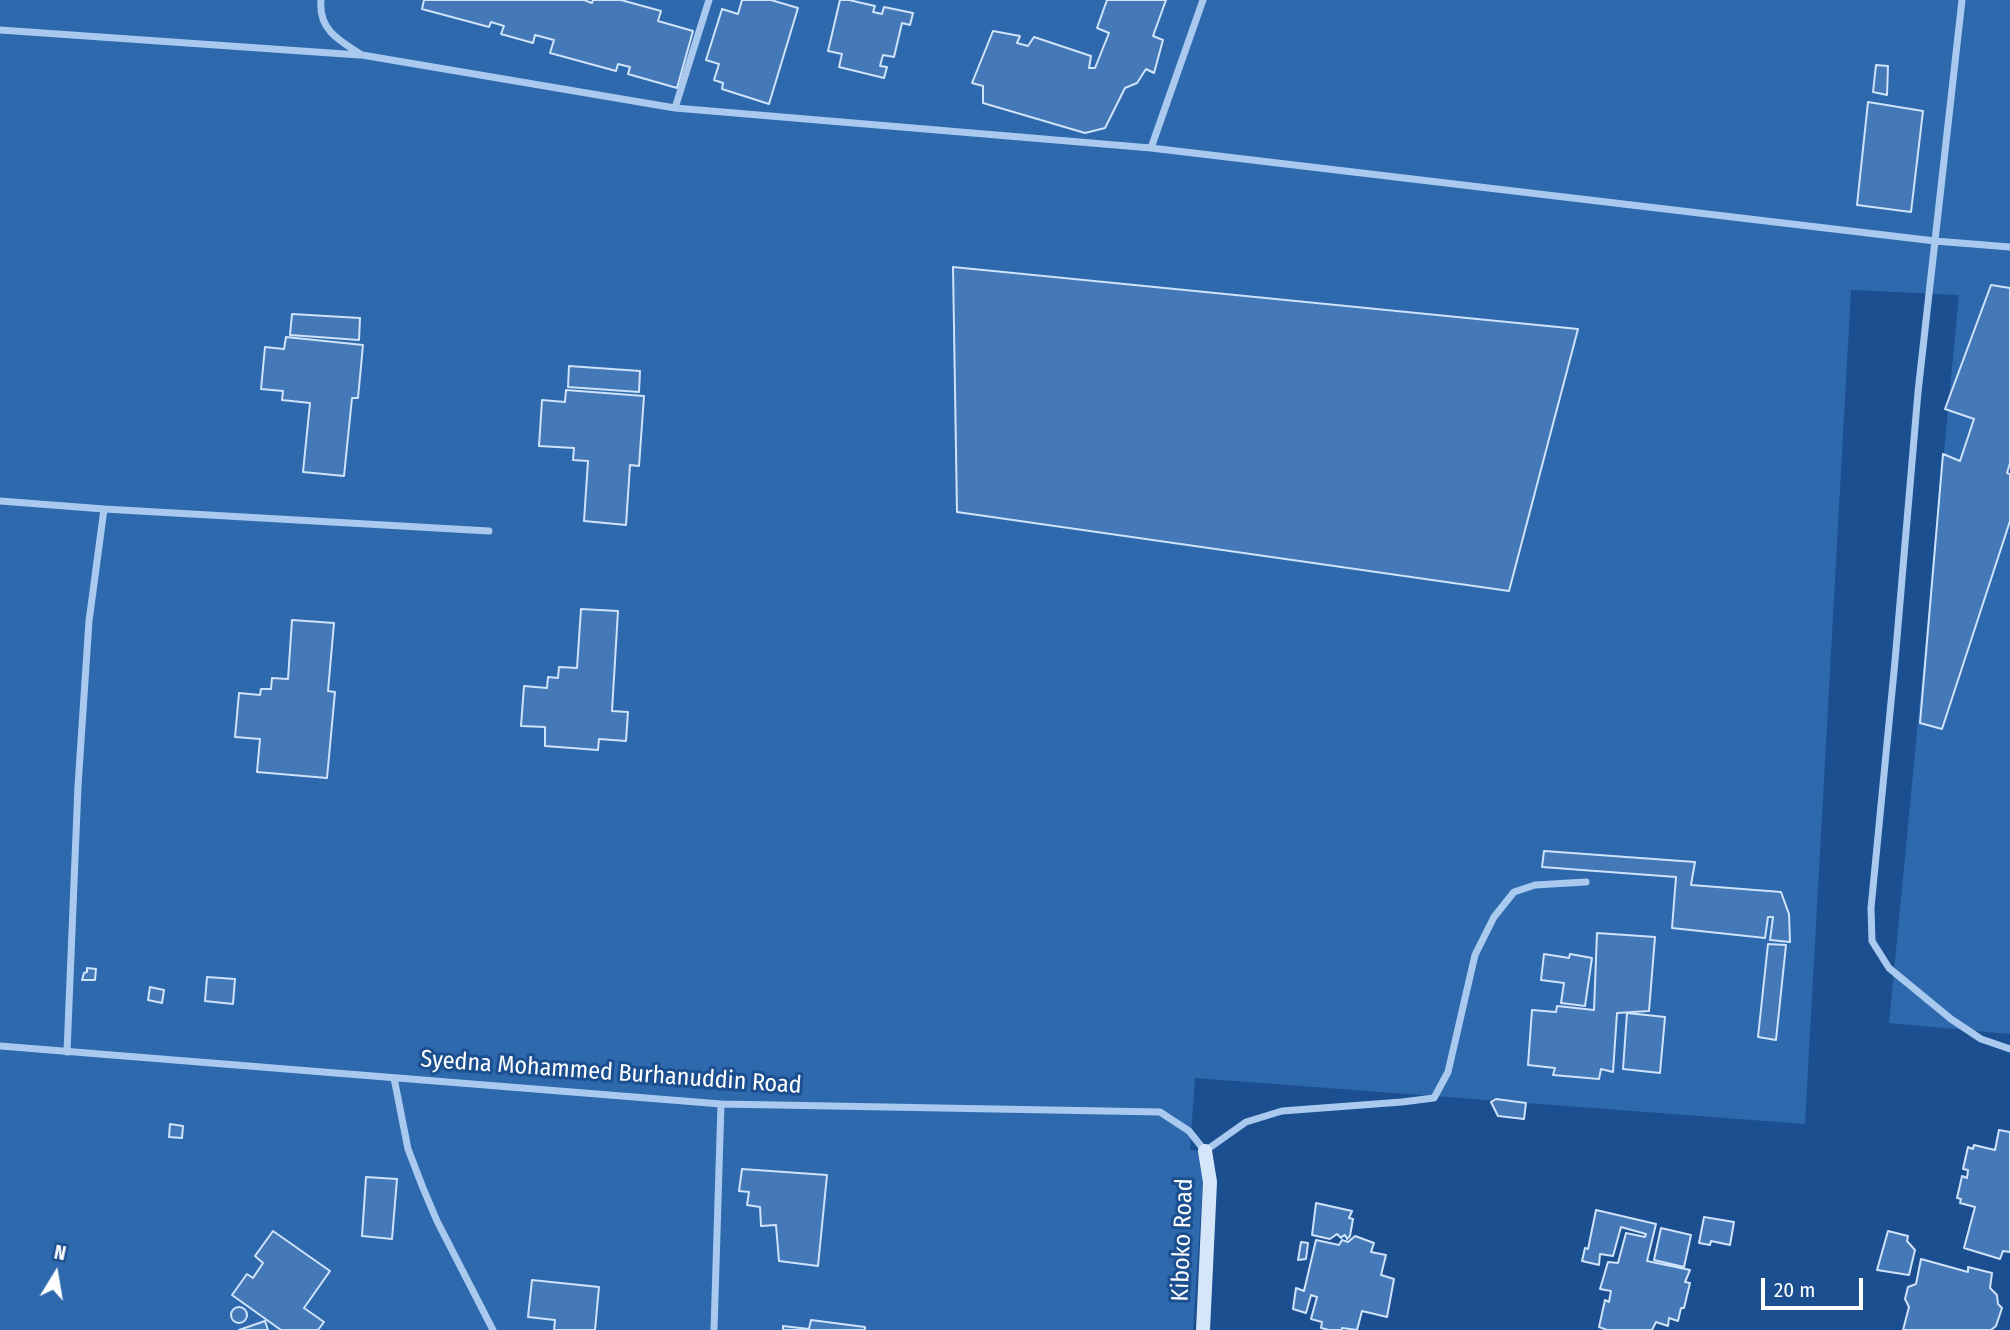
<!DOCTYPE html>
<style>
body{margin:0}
#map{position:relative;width:2010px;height:1330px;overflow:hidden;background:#1b4f8f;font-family:"Fira Sans Condensed",sans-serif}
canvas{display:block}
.north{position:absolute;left:21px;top:1239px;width:70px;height:70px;-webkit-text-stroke:5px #1b4f8f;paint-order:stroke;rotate:11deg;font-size:19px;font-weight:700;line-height:28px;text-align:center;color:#fff}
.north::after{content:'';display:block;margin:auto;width:24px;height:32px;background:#fff;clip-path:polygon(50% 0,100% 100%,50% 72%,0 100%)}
.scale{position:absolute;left:1761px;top:1278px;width:102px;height:32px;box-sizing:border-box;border:4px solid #fff;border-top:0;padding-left:9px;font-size:21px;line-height:24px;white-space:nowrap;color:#fff;-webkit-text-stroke:5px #1b4f8f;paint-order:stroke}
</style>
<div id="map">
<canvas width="2010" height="1330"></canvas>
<div class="north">N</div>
<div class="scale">20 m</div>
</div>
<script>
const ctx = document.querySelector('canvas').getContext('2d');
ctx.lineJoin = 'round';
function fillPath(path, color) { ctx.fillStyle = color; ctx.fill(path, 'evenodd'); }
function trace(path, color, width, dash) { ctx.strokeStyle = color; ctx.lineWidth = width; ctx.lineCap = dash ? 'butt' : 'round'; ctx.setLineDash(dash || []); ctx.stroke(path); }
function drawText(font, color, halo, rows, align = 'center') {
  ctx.font = font + ' "Fira Sans Condensed",sans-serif'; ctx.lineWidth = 6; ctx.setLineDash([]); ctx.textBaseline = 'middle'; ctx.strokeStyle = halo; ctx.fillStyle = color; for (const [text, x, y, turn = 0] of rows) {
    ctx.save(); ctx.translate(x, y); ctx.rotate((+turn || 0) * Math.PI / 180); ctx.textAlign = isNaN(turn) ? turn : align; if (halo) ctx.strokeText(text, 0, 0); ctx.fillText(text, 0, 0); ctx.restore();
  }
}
fillPath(new Path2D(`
 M 0,0 L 2010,0 L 2010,1034 L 1889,1023 L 1959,295 L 1851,290 L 1805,1124 L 1195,1078 L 1190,1150 L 1205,1151 L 1193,1330 L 0,1330 Z`), '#2e69ad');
const building = new Path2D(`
 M 424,0 L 584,0 L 592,3 L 593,0 L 621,0 L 661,11 L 658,21 L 693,31 L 677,88 L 628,74 L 630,67 L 618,64 L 616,71 L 550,53 L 554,40 L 535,35 L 533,43 L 501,34 L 504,26 L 491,22 L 489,27 L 422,9 Z
 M 742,0 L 771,0 L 798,8 L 769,104 L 722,89 L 723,83 L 714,80 L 719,64 L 706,60 L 722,9 L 738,14 Z
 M 840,0 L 849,0 L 875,6 L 873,12 L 882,14 L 884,7 L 913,13 L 910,25 L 902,23 L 894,57 L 883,55 L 880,66 L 887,67 L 884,78 L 839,67 L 842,54 L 828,51 Z
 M 1107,0 L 1166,0 L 1153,36 L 1163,40 L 1154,73 L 1146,69 L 1137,83 L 1125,88 L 1105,128 L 1085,133 L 983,103 L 983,86 L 972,83 L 993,31 L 1020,36 L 1017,43 L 1028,46 L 1034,37 L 1091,56 L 1089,68 L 1095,68 L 1109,33 L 1097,28 Z
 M 1876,65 L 1888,66 L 1887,95 L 1873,92 Z
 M 1868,102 L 1923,111 L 1911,212 L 1857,205 Z
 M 953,267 L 1578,329 L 1509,591 L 957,512 Z
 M 1991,285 L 2010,288 L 2010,463 L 2007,473 L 2010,474 L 2010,521 L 1942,729 L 1920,723 L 1943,454 L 1960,461 L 1974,419 L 1945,409 Z
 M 292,314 L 360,318 L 359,340 L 290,335 Z
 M 286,337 L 363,345 L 358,398 L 352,398 L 344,476 L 303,472 L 310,403 L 282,400 L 283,391 L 261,389 L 265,347 L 284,349 Z
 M 569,366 L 640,371 L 639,392 L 568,387 Z
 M 566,390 L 644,396 L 639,466 L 630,465 L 626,525 L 584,521 L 588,461 L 573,460 L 574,448 L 539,446 L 542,400 L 565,402 Z
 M 581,609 L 618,611 L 612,711 L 628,712 L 626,741 L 599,739 L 598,750 L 545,746 L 545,727 L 521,726 L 524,686 L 547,688 L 548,677 L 558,678 L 559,667 L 577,668 Z
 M 292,620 L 334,623 L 328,691 L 335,692 L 327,778 L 257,772 L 260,739 L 235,737 L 239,693 L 260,695 L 261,689 L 271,689 L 272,678 L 288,679 Z
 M 1544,851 L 1695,862 L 1691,885 L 1781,892 L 1789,914 L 1790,942 L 1770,940 L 1773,917 L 1768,917 L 1765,938 L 1672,928 L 1676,877 L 1542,867 Z
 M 1597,933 L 1655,937 L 1649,1011 L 1617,1013 L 1613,1072 L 1601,1069 L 1599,1079 L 1553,1075 L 1555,1068 L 1528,1065 L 1532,1010 L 1556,1012 L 1557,1006 L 1594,1010 Z
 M 1768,944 L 1786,945 L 1776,1040 L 1758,1037 Z
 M 1544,954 L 1569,958 L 1570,954 L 1592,958 L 1585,1006 L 1561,1003 L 1564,983 L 1541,980 Z
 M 87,968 L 96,969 L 95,980 L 82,980 L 84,973 L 87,972 Z
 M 207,977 L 235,979 L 233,1004 L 205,1001 Z
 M 150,987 L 164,990 L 162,1003 L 148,1000 Z
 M 1627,1013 L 1665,1017 L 1660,1073 L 1623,1069 Z
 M 1496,1099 L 1526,1103 L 1524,1119 L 1498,1116 L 1491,1102 Z
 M 170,1124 L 183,1126 L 182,1138 L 169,1137 Z
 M 1999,1130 L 2010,1132 L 2010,1252 L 2003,1251 L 2000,1259 L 1964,1248 L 1975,1207 L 1960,1203 L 1961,1199 L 1957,1198 L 1962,1176 L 1967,1178 L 1968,1170 L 1963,1169 L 1968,1147 L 1973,1149 L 1974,1145 L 1995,1150 Z
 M 742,1169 L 827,1175 L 818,1266 L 779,1261 L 776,1225 L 761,1226 L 760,1207 L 747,1205 L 749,1192 L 739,1191 Z
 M 366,1177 L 397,1179 L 392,1239 L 362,1236 Z
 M 1316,1203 L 1352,1211 L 1349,1218 L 1353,1219 L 1350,1236 L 1347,1239 L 1345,1235 L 1343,1236 L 1341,1238 L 1337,1234 L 1330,1239 L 1312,1235 Z
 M 1596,1210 L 1656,1224 L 1647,1261 L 1690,1270 L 1685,1282 L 1690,1283 L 1684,1308 L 1681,1308 L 1678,1321 L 1669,1318 L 1668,1326 L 1656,1322 L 1652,1330 L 1607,1330 L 1599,1327 L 1605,1300 L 1609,1302 L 1611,1291 L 1600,1289 L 1608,1262 L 1618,1263 L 1626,1233 L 1645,1237 L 1646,1234 L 1621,1227 L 1613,1256 L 1600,1254 L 1599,1265 L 1582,1261 L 1585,1248 L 1588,1249 Z
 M 1704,1217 L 1734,1222 L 1730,1245 L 1711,1241 L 1710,1245 L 1699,1243 Z
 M 1661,1228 L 1691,1235 L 1684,1267 L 1654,1260 Z
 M 273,1231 L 330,1271 L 304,1308 L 324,1322 L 318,1330 L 281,1330 L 232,1295 L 247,1274 L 253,1278 L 263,1263 L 255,1256 Z
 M 1888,1231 L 1908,1236 L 1907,1241 L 1915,1250 L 1909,1275 L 1877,1270 Z
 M 1355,1236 L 1374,1243 L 1371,1252 L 1386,1255 L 1381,1275 L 1394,1279 L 1387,1317 L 1362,1311 L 1357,1330 L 1342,1328 L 1342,1330 L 1329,1330 L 1321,1328 L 1322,1322 L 1311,1319 L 1317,1297 L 1311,1295 L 1306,1313 L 1293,1309 L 1296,1288 L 1304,1291 L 1316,1240 L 1339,1245 L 1342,1240 L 1348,1242 Z
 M 1301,1242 L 1308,1243 L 1306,1259 L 1298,1260 Z
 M 1921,1259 L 1968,1272 L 1968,1267 L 1992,1273 L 1990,1288 L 1997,1295 L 1998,1304 L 2002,1308 L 1996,1326 L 1991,1330 L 1903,1330 L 1909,1307 L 1905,1299 L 1908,1287 L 1916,1284 Z
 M 532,1280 L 599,1287 L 595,1330 L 554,1330 L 555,1320 L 528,1317 Z
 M231 1315a8 8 0 1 1 16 0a8 8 0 1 1-16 0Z
 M 811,1320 L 865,1327 L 865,1330 L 783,1330 L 783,1326 L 809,1329 Z
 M 265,1321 L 268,1330 L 239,1330 Z`);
fillPath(building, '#4478b7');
trace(building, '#cfe3fa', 2);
trace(new Path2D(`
 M 321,0 C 318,30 340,41 362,55 L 675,108 L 1151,148 L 1935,241 L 2010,247
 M 1962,0 L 1918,392 L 1895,661 L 1871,908 L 1872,941 L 1889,968 L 1951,1019 L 1981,1039 L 2010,1049
 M 0,30 L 359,55
 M 675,108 L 709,0
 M 1151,148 L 1203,0
 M 0,501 L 104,509
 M 0,1046 L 721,1104 L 1160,1112 L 1189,1131 L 1205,1151 L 1246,1122 L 1282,1111 L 1402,1102 L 1434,1098 L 1448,1072 L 1475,955 L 1494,917 L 1514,892 L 1535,885 L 1586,882
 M 67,1052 L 78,786 L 89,621 L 104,509 L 489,531
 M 394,1078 L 408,1149 L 423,1188 L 437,1221 L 493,1330
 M 714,1330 L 721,1104`), '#a9c9ee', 7);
trace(new Path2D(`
 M 1203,1330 L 1210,1182 L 1205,1151`), '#d6e6fa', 14);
drawText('24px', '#fff', '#1b4f8f', [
 ["Syedna Mohammed Burhanuddin Road",611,1073,4],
 ["Kiboko Road",1183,1240,-88]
]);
</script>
